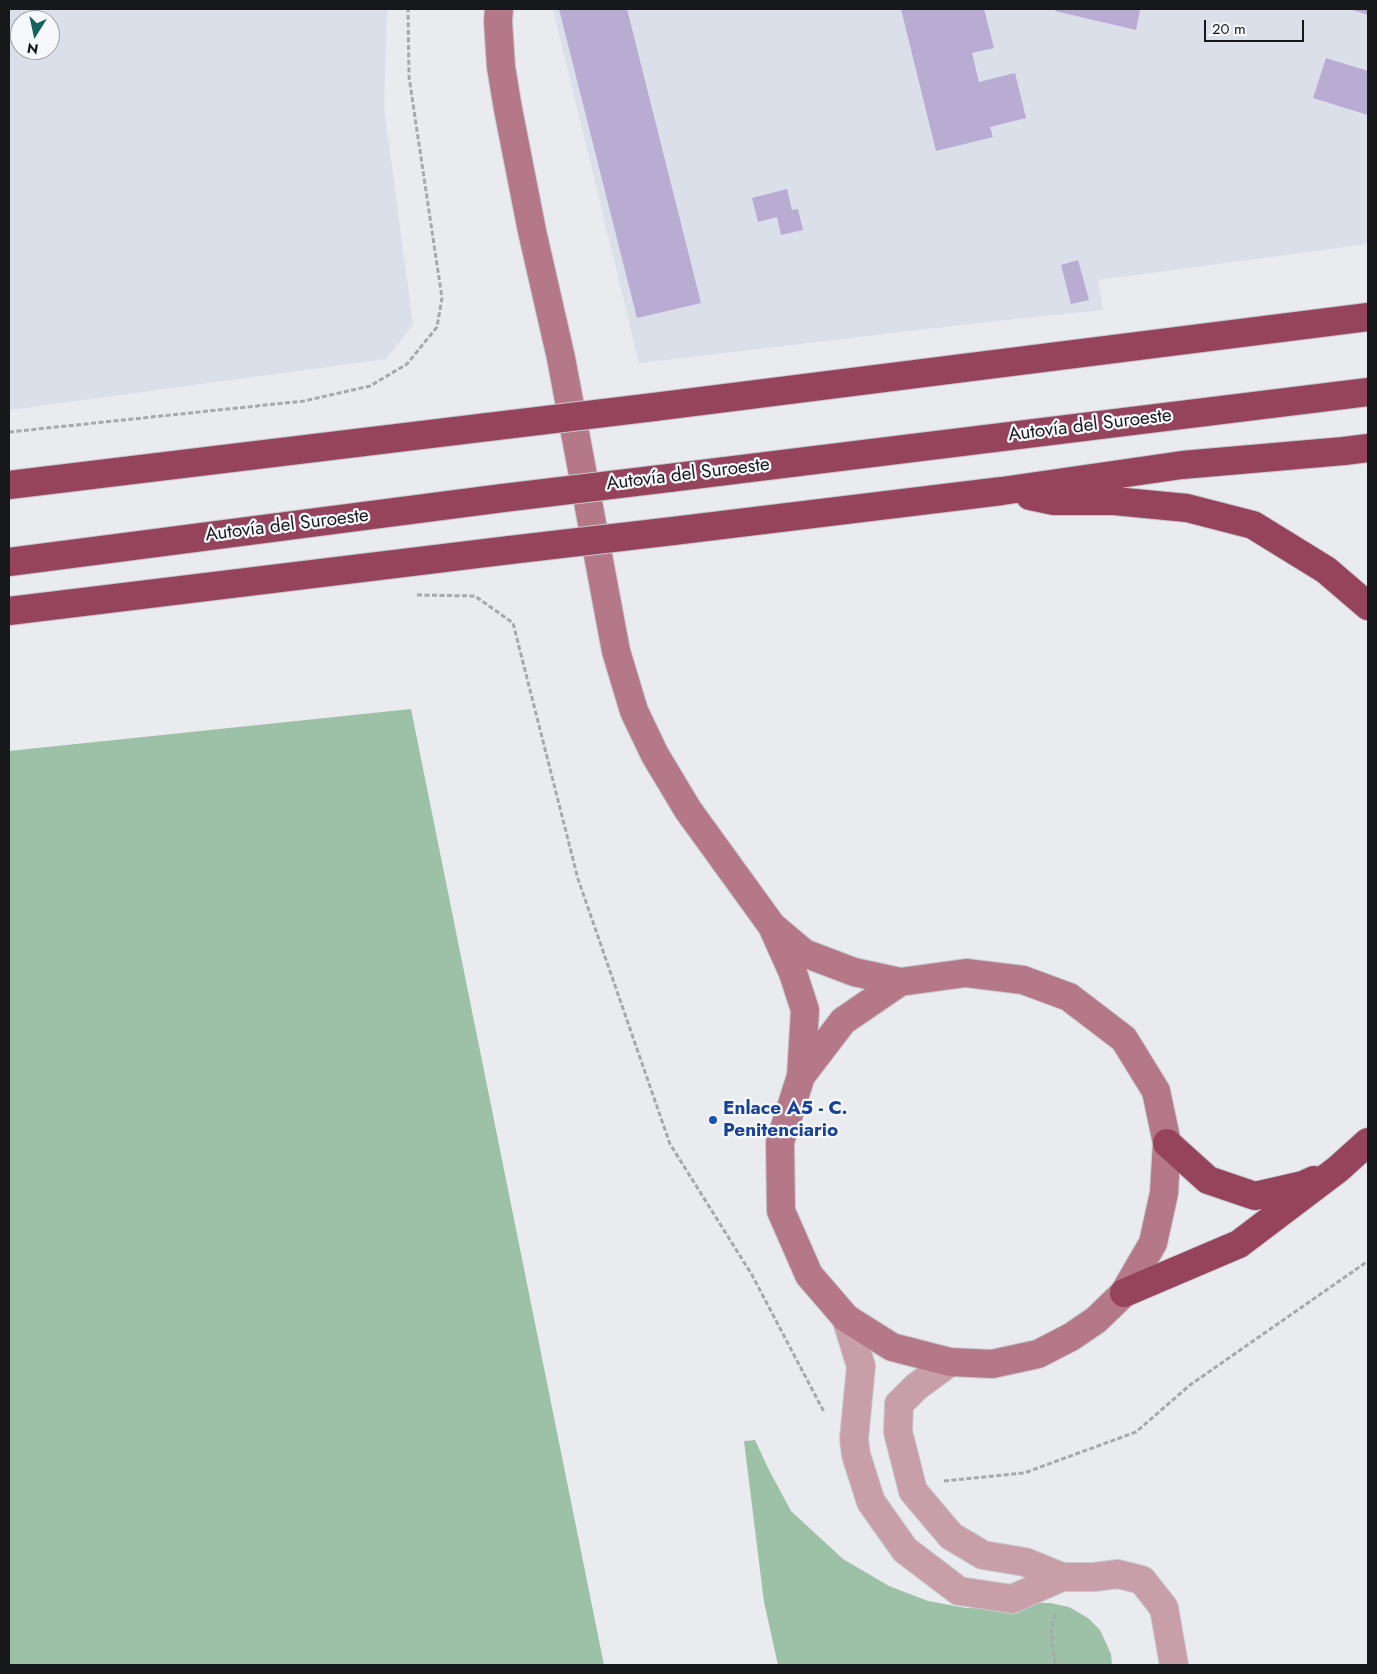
<!DOCTYPE html>
<meta charset="utf-8">
<style>
body{margin:0}
#map{position:relative;width:1377px;height:1674px;overflow:hidden;background:#e9ebee;font-family:Jost,sans-serif}
canvas{display:block}
.frame{position:absolute;inset:0;border:10px solid #171819;pointer-events:none}
.north{position:absolute;left:10px;top:10px;width:50px;height:50px;box-sizing:border-box;background:#f6f8fb;border:1px solid #9d9ea1;border-radius:50%;rotate:190deg;font-size:14px;font-weight:700;line-height:20px;text-align:center;color:#171819}
.north::after{content:'';display:block;margin:auto;width:18px;height:22px;background:#13625e;clip-path:polygon(50% 0,100% 100%,50% 72%,0 100%)}
.scale{position:absolute;left:1204px;top:20px;width:100px;height:22px;box-sizing:border-box;border:2px solid #171819;border-top:0;padding-left:6px;font-size:15px;line-height:18px;white-space:nowrap;color:#171819;-webkit-text-stroke:4px #f6f8fb;paint-order:stroke}
</style>
<div id="map">
<canvas width="1377" height="1674"></canvas>
<div class="frame"></div>
<div class="north">N</div>
<div class="scale">20 m</div>
</div>
<script>
const ctx = document.querySelector('canvas').getContext('2d');
ctx.lineJoin = 'round';
function fillPath(path, color) { ctx.fillStyle = color; ctx.fill(path, 'evenodd'); }
function trace(path, color, width, dash) { ctx.strokeStyle = color; ctx.lineWidth = width; ctx.lineCap = dash ? 'butt' : 'round'; ctx.setLineDash(dash || []); ctx.stroke(path); }
function drawText(font, color, halo, rows, align = 'center') {
  ctx.font = font + ' Jost,sans-serif'; ctx.lineWidth = 4.5; ctx.setLineDash([]); ctx.textBaseline = 'middle'; ctx.strokeStyle = halo; ctx.fillStyle = color; for (const [text, x, y, turn = 0] of rows) {
    ctx.save(); ctx.translate(x, y); ctx.rotate((+turn || 0) * Math.PI / 180); ctx.textAlign = isNaN(turn) ? turn : align; if (halo) ctx.strokeText(text, 0, 0); ctx.fillText(text, 0, 0); ctx.restore();
  }
}
fillPath(new Path2D(`
 M 9,9 L 387,9 L 384,107 L 413,325 L 386,359 L 9,410 ZM 20,20 L 50,20 L 50,50 L 20,50 Z
 M 553,9 L 1368,9 L 1368,244 L 1098,280 L 1103,310 L 978,323 L 639,363 Z`), '#dadfe9');
fillPath(new Path2D(`
 M 411,709 L 604,1665 L 9,1665 L 9,751 Z
 M 755,1440 L 769,1470 L 791,1511 L 843,1559 L 889,1586 L 928,1601 L 966,1608 L 1002,1607 L 1034,1603 L 1050,1603 L 1069,1607 L 1088,1618 L 1100,1630 L 1111,1654 L 1112,1665 L 778,1665 L 764,1602 L 744,1441 Z`), '#9dc1a7');
fillPath(new Path2D(`
 M 559,9 L 627,9 L 701,303 L 637,318 Z
 M 901,9 L 984,9 L 994,48 L 972,53 L 979,82 L 1015,73 L 1026,118 L 990,127 L 993,137 L 936,151 Z
 M 1056,9 L 1134,9 L 1140,10 L 1136,30 L 1055,11 Z
 M 1350,9 L 1368,9 L 1368,15 Z
 M 1326,58 L 1368,71 L 1368,115 L 1313,98 Z
 M 787,189 L 792,210 L 798,209 L 803,230 L 781,235 L 777,217 L 758,222 L 752,198 Z
 M 1078,260 L 1089,300 L 1071,304 L 1061,265 Z`), '#b8acd2');
const street = new Path2D(`
 M 846,1318 L 861,1366 L 854,1439 L 856,1455 L 871,1502 L 905,1550 L 959,1591 L 1012,1599 L 1062,1577
 M 950,1362 L 916,1387 L 899,1404 L 898,1432 L 913,1491 L 951,1536 L 983,1555 L 1025,1562 L 1062,1577 L 1094,1577 L 1118,1574 L 1142,1580 L 1164,1608 L 1174,1665`);
const secondary = new Path2D(`
 M 499,9 L 498,21 L 501,67 L 508,109 L 532,231 L 561,358 L 616,651 L 634,711 L 655,755 L 688,810 L 772,926 L 793,973 L 805,1010 L 801,1076
 M 772,926 L 804,953 L 854,972 L 900,982 L 966,973 L 1023,980 L 1069,997 L 1124,1039 L 1156,1091 L 1167,1143 L 1164,1193 L 1153,1243 L 1124,1293 L 1096,1320 L 1071,1337 L 1038,1354 L 992,1364 L 950,1362 L 892,1347 L 846,1318 L 809,1275 L 781,1211 L 780,1142 L 801,1076 L 843,1021 L 900,982`);
const highway = new Path2D(`
 M 654,407 L 1368,317
 M 669,478 L 1368,392
 M 9,485 L 488,427
 M 1030,496 L 1054,501 L 1114,501 L 1187,508 L 1253,525 L 1326,570 L 1368,606
 M 673,531 L 1002,491 L 1182,465 L 1344,451 L 1368,448
 M 9,562 L 503,498
 M 9,611 L 510,550
 M 1167,1143 L 1208,1180 L 1255,1196 L 1303,1185 L 1314,1180
 M 1124,1293 L 1239,1244 L 1338,1169 L 1368,1142`);
trace(street, '#c7c9cc', 30);
trace(secondary, '#c7c9cc', 30);
trace(highway, '#c7c9cc', 30);
trace(new Path2D(`
 M 9,432 L 304,401 L 370,386 L 407,364 L 437,327 L 442,298 L 409,77 L 408,9
 M 417,595 L 475,596 L 513,623 L 578,879 L 670,1144 L 752,1275 L 824,1412
 M 944,1481 L 1024,1473 L 1136,1432 L 1190,1385 L 1368,1261
 M 1055,1614 L 1051,1632 L 1055,1665`), '#a7a8ab', 3, [5, 2.5]);
trace(street, '#c89ea9', 28);
trace(secondary, '#b47889', 28);
trace(highway, '#96435e', 28);
const highwayBridge = new Path2D(`
 M 488,427 L 654,407
 M 503,498 L 669,478
 M 510,550 L 673,531`);
trace(highwayBridge, '#c7c9cc', 30, []);
trace(highwayBridge, '#96435e', 28);
for (const [x, y, r, color] of [
 [713,1120,5,"#1a4fb4"]
]) { const dot = new Path2D(); dot.arc(x, y, r, 0, 2 * Math.PI); ctx.fillStyle = color; ctx.fill(dot); trace(dot, '#f6f8fb', 2); }
drawText('19px', '#171819', '#f6f8fb', [
 ["Autovía del Suroeste",1090,426,-7],
 ["Autovía del Suroeste",688,475,-7],
 ["Autovía del Suroeste",287,526,-7]
]);
drawText('bold 19px', '#164399', '#f6f8fb', [
 ["Enlace A5 - C.",723,1109],
 ["Penitenciario",723,1131]
], 'left');
</script>
